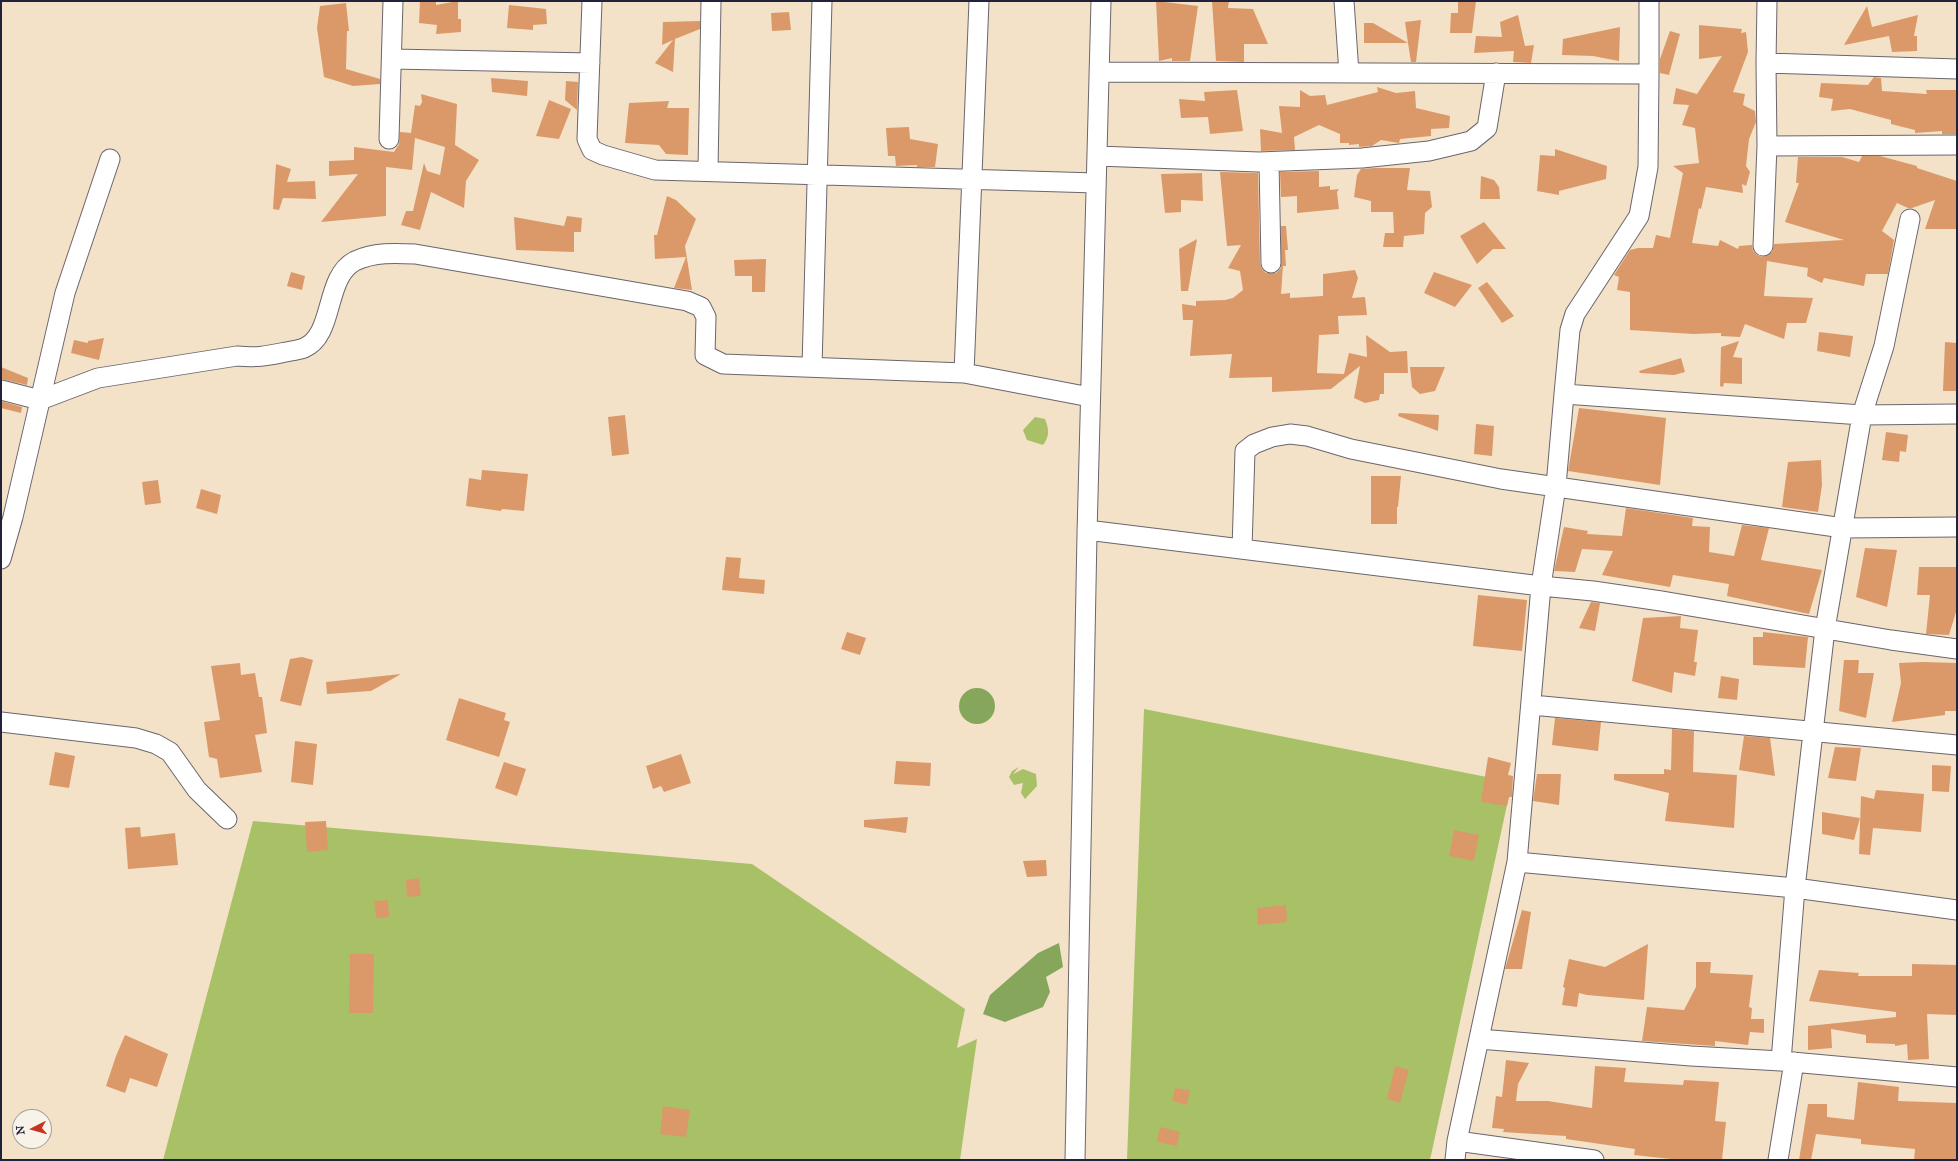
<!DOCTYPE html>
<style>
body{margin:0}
#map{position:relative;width:1958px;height:1161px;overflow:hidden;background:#f3e2c8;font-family:"IM FELL Great Primer",serif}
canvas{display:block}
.frame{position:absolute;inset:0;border:2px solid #22223b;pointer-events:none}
.north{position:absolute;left:12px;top:1109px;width:40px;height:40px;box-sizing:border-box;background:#f7f3e8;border:1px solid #a29fa3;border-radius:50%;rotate:264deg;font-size:11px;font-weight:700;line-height:16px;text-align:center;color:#22223b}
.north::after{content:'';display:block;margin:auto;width:14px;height:18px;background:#c8321e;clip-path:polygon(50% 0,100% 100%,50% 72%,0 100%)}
</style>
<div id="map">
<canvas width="1958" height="1161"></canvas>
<div class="frame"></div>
<div class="north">N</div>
</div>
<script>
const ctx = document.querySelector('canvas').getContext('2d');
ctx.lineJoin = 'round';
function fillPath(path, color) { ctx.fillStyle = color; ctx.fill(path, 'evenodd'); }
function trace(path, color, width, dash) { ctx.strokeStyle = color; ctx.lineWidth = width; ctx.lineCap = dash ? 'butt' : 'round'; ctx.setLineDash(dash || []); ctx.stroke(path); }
fillPath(new Path2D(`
 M 1035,417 L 1045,419 C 1049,429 1050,436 1043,445 L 1027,440 L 1023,430 Z
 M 1144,709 L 1512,782 L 1430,1160 L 1127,1160 Z
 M 1019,767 L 1013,774 L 1023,769 L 1036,774 L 1037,786 L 1025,799 L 1021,793 L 1023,783 L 1014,785 L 1009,777 L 1012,771 Z
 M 253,821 L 752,864 L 965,1009 L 957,1048 L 977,1039 L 960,1160 L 163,1160 Z`), '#a9c166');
fillPath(new Path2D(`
 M959 706a18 18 0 1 1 36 0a18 18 0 1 1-36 0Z
 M 1059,943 L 1063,967 L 1046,977 L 1050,992 L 1043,1007 L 1005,1022 L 983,1014 L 990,995 L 1038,953 Z`), '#86a75b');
fillPath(new Path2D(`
 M 420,1 L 436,1 L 436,5 L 458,1 L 458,19 L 461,19 L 461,32 L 436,34 L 437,25 L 419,23 Z
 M 1156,1 L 1198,6 L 1190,61 L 1172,61 L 1172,58 L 1159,61 Z
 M 1212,1 L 1229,1 L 1228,8 L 1253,9 L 1268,44 L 1244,44 L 1244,62 L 1216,61 Z
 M 1458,1 L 1476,1 L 1472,33 L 1450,33 L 1451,13 L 1458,13 Z
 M 346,3 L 349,31 L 347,31 L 346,69 L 380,79 L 380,84 L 353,86 L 324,77 L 317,28 L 320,6 Z
 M 509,5 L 546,9 L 547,24 L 533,25 L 533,30 L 507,28 Z
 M 1867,6 L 1872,27 L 1918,15 L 1914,36 L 1917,36 L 1917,51 L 1892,52 L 1889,36 L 1844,45 Z
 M 789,12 L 791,30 L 772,31 L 771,13 Z
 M 1518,15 L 1525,46 L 1534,45 L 1531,63 L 1513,62 L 1514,51 L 1474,53 L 1476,36 L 1502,37 L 1500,22 Z
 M 1421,20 L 1416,62 L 1411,62 L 1408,43 L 1364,43 L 1364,23 L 1373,23 L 1408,43 L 1405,22 Z
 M 700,21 L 700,29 L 675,39 L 673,72 L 655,63 L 673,40 L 662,45 L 663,22 Z
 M 1699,25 L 1742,29 L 1741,33 L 1746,32 L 1748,52 L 1733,92 L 1745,94 L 1743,105 L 1755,111 L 1756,122 L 1749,139 L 1746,166 L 1750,172 L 1746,186 L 1742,184 L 1743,193 L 1706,187 L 1701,209 L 1699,208 L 1692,243 L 1718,246 L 1720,240 L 1738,249 L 1739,246 L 1752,245 L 1753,251 L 1757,255 L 1763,257 L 1772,252 L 1774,244 L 1844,240 L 1785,222 L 1799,183 L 1796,183 L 1798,157 L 1842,157 L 1859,162 L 1862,156 L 1880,156 L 1917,166 L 1917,168 L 1957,181 L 1957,229 L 1925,229 L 1935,200 L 1912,208 L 1908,208 L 1897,203 L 1882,231 L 1894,240 L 1888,274 L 1866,274 L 1864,286 L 1824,278 L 1822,283 L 1807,276 L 1808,268 L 1767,261 L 1764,296 L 1813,298 L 1806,323 L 1787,323 L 1784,339 L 1745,324 L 1740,337 L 1721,336 L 1721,333 L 1693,334 L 1630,330 L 1630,292 L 1617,290 L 1619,277 L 1614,275 L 1630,250 L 1638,248 L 1653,248 L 1656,235 L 1670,238 L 1683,173 L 1673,166 L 1699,163 L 1695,128 L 1682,125 L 1689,105 L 1673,104 L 1676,88 L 1697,94 L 1722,56 L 1699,59 Z
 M 1620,27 L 1619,61 L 1593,56 L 1562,55 L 1563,39 Z
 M 1670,31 L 1680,34 L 1669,75 L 1660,73 L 1660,59 Z
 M 1874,77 L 1881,78 L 1882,91 L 1927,94 L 1926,90 L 1957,90 L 1957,134 L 1942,134 L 1942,131 L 1915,133 L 1915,130 L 1891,124 L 1891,120 L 1850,109 L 1831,111 L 1833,99 L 1819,97 L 1821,83 L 1868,85 Z
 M 491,78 L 528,81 L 527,96 L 492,92 Z
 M 566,81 L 578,82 L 577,110 L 565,100 Z
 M 1377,87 L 1396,93 L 1415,91 L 1416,108 L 1450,116 L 1449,128 L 1431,129 L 1431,136 L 1400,139 L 1399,143 L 1381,140 L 1372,146 L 1359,147 L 1359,144 L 1349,145 L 1349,143 L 1340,143 L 1340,134 L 1319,125 L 1294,137 L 1295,150 L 1261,151 L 1260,129 L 1282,133 L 1279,106 L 1300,107 L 1300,90 L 1310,96 L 1325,95 L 1327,105 L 1378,92 Z
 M 1237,90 L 1243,131 L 1210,134 L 1208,117 L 1181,118 L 1179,99 L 1205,101 L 1204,92 Z
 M 421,94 L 457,104 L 455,145 L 479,160 L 466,181 L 464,208 L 431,192 L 420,230 L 401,225 L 406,211 L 413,211 L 424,163 L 427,171 L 440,175 L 445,147 L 415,138 L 412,170 L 386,167 L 386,216 L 321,222 L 358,174 L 329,176 L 329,161 L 354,160 L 354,147 L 394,152 L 399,144 L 400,132 L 411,133 L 415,105 L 420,106 L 422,102 Z
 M 549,100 L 571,109 L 559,139 L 536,136 Z
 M 669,101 L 667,108 L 689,108 L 688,155 L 666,154 L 659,145 L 625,143 L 629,103 Z
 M 909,127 L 910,139 L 938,144 L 935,167 L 917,167 L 917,165 L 896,166 L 895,156 L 888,156 L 886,128 Z
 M 1555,149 L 1607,166 L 1606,179 L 1559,191 L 1559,195 L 1537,191 L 1540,155 L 1555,156 Z
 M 276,164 L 291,169 L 287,182 L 315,181 L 316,199 L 283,198 L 279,210 L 273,209 Z
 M 1374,168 L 1410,168 L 1407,190 L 1430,191 L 1432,207 L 1425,213 L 1424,234 L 1404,236 L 1403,247 L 1383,247 L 1385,233 L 1394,233 L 1393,212 L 1371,212 L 1371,201 L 1354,197 L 1357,175 L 1361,169 Z
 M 1319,171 L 1319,187 L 1330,186 L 1330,190 L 1339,189 L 1337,192 L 1339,209 L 1297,213 L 1297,196 L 1281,197 L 1280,172 Z
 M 1220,172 L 1258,173 L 1260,263 L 1262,269 L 1266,273 L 1276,273 L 1281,268 L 1281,226 L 1286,226 L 1288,250 L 1285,250 L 1286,266 L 1283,266 L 1281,294 L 1290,293 L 1290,298 L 1323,296 L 1323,274 L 1355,270 L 1358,278 L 1352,298 L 1365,297 L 1367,315 L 1338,316 L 1339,334 L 1319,335 L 1317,373 L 1344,374 L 1349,353 L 1367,357 L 1366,335 L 1390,352 L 1407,351 L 1408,373 L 1384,373 L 1384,394 L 1380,394 L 1379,400 L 1365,403 L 1354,398 L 1360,366 L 1331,389 L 1272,392 L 1272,377 L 1229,378 L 1232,354 L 1190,356 L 1193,320 L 1183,320 L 1182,304 L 1196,306 L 1196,301 L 1225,300 L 1233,298 L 1243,290 L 1240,271 L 1228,268 L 1241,245 L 1227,246 Z
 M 1202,173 L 1203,201 L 1181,200 L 1181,212 L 1165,213 L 1161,174 Z
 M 1481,176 L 1494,180 L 1499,187 L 1500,199 L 1480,199 Z
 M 667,196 L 676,200 L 696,219 L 685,246 L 692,290 L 674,288 L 686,257 L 655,259 L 654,235 L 657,235 Z
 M 567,216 L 582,218 L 581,232 L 574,232 L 574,252 L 516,250 L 514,217 L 564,226 Z
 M 1484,222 L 1506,249 L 1493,249 L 1477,264 L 1460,236 Z
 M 1197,239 L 1188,291 L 1181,291 L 1179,249 Z
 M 766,259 L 765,292 L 752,292 L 752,276 L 735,276 L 734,260 Z
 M 291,272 L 305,276 L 302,290 L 287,286 Z
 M 1434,272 L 1472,285 L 1455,307 L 1424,293 Z
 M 1487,282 L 1514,316 L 1502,323 L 1478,288 Z
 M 1819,332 L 1853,336 L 1850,357 L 1817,351 Z
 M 104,338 L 99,360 L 71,353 L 74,340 L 88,343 L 88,341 Z
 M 1739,341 L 1733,357 L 1742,358 L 1742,384 L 1724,383 L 1723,387 L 1720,386 L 1721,347 Z
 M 1945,342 L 1957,343 L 1957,391 L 1943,391 Z
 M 1681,358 L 1685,372 L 1674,375 L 1640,373 L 1639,371 Z
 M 1,367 L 28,378 L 27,385 L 1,379 Z
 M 1410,367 L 1445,367 L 1435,391 L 1420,394 L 1412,387 Z
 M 1,401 L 22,407 L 21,413 L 1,408 Z
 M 1579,408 L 1666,418 L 1660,485 L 1568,471 Z
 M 1399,413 L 1439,415 L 1438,431 L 1398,416 Z
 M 625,415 L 629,454 L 612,456 L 608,417 Z
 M 1476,424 L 1494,426 L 1492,456 L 1474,454 Z
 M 1886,432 L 1908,435 L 1906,452 L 1900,451 L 1899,462 L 1882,460 Z
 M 1821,460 L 1822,485 L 1818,512 L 1782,507 L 1788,462 Z
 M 482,470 L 528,474 L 524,511 L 502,509 L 501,511 L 466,506 L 469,478 L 481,480 Z
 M 1371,476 L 1401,476 L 1398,507 L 1397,507 L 1397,524 L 1371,524 Z
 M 158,480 L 161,503 L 145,505 L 142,482 Z
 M 201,489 L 221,495 L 217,514 L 196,508 Z
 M 1626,508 L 1693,518 L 1692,526 L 1710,527 L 1709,552 L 1734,556 L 1742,525 L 1769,528 L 1761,560 L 1822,570 L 1809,614 L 1727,596 L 1729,584 L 1673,575 L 1670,587 L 1602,575 L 1613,551 L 1582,549 L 1575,572 L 1554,571 L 1564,527 L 1588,531 L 1587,534 L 1622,536 Z
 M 1865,548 L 1897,550 L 1887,607 L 1856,597 Z
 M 726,557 L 741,558 L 739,578 L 765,580 L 764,594 L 722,590 Z
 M 1919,567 L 1957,567 L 1957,609 L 1949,635 L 1926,634 L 1930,595 L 1917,595 Z
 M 1478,595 L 1527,600 L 1522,651 L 1473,646 Z
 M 1591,602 L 1600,603 L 1595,631 L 1579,628 Z
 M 1681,616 L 1680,628 L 1698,630 L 1694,662 L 1697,662 L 1695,676 L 1674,672 L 1672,693 L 1632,681 L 1643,618 Z
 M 847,632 L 866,638 L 860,655 L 841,649 Z
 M 1763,632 L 1808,637 L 1805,668 L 1753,665 L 1753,637 L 1763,637 Z
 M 302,657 L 313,660 L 301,706 L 280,701 L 290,659 Z
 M 1844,660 L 1859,660 L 1858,673 L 1874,673 L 1866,718 L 1839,711 Z
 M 1923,662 L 1957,663 L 1957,711 L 1945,711 L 1945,715 L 1892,722 L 1901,683 L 1899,663 Z
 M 240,663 L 241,675 L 255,673 L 259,697 L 262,697 L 267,733 L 255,735 L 262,772 L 220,778 L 217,759 L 209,757 L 204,722 L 220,720 L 211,666 Z
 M 401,674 L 371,691 L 327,694 L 326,682 Z
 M 1721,676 L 1739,679 L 1737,700 L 1718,698 Z
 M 459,698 L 506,713 L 504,720 L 510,722 L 499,757 L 446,740 Z
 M 1555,718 L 1601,722 L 1598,751 L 1552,745 Z
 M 1672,729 L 1694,731 L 1693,772 L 1737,775 L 1734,828 L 1665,821 L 1669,793 L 1614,780 L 1614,774 L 1664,774 L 1664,769 L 1671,770 Z
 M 1744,736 L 1770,738 L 1775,776 L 1739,770 Z
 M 295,741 L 317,744 L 313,785 L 291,782 Z
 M 1835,747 L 1861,748 L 1856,781 L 1828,778 Z
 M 55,752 L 75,756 L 69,788 L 49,785 Z
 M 681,754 L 691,783 L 664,792 L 661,786 L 653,789 L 646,766 Z
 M 1488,757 L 1511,763 L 1508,775 L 1513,776 L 1512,797 L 1509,797 L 1507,806 L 1481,802 Z
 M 896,761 L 931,763 L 930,786 L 894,784 Z
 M 504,762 L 526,769 L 517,796 L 495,788 Z
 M 1932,765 L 1951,766 L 1949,792 L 1932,791 Z
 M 1537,774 L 1561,774 L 1559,805 L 1533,801 Z
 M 1876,790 L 1924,794 L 1921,832 L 1873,828 L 1870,855 L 1859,854 L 1861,796 L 1874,799 Z
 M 1822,812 L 1860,818 L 1854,840 L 1822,834 Z
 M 908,817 L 906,833 L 864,827 L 864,820 Z
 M 326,821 L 328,850 L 307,852 L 305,822 Z
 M 140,827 L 141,837 L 175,833 L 178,865 L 128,869 L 125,828 Z
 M 1454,830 L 1479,835 L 1474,861 L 1449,856 Z
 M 1046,860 L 1047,876 L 1027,877 L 1023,861 Z
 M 419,878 L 421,896 L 407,897 L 406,880 Z
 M 388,900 L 389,917 L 376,918 L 374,901 Z
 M 1286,905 L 1287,922 L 1258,925 L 1257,908 Z
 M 1522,910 L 1531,912 L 1522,969 L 1505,969 Z
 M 1648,944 L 1644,1000 L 1587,995 L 1579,993 L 1577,1007 L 1562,1005 L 1565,988 L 1563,987 L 1569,959 L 1605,967 Z
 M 350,954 L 374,954 L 373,1013 L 349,1013 Z
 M 1696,962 L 1711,962 L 1710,973 L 1753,975 L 1749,1007 L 1752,1008 L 1751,1019 L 1764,1019 L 1764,1033 L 1750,1032 L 1748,1045 L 1715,1041 L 1715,1046 L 1642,1041 L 1647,1007 L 1684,1010 L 1696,987 Z
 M 1912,964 L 1957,965 L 1957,1015 L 1927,1014 L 1929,1059 L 1908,1060 L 1907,1044 L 1895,1046 L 1895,1044 L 1866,1043 L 1866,1035 L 1831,1029 L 1832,1048 L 1808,1050 L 1808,1026 L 1896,1017 L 1896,1012 L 1809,1001 L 1819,970 L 1859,973 L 1858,976 L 1912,976 Z
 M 125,1035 L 168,1054 L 157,1087 L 130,1078 L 125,1093 L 106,1086 L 116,1056 Z
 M 1506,1060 L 1529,1063 L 1518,1084 L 1516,1101 L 1548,1101 L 1592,1108 L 1595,1066 L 1626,1068 L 1624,1082 L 1683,1085 L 1684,1080 L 1719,1082 L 1715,1121 L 1726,1122 L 1722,1160 L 1680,1160 L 1634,1155 L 1635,1149 L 1566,1139 L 1566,1136 L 1503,1132 L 1504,1129 L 1492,1128 L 1496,1096 L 1502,1097 Z
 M 1395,1066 L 1409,1070 L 1400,1103 L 1387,1099 Z
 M 1858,1082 L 1899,1087 L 1898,1101 L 1957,1103 L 1957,1160 L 1914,1160 L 1915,1149 L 1861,1144 L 1861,1139 L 1816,1134 L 1811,1160 L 1799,1160 L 1808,1104 L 1827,1104 L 1827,1117 L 1854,1120 Z
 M 1175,1088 L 1190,1090 L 1187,1105 L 1172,1101 Z
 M 663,1106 L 690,1110 L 686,1137 L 660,1134 Z
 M 1160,1127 L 1180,1132 L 1177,1146 L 1157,1142 Z`), '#db9969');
const minor = new Path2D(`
 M 592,1 L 587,139 L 592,150 L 603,155 L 655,170 L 1096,183
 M 1344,1 L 1349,73
 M 1767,1 L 1766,63 L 1957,69
 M 392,59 L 590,63
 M 1766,63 L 1767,146 L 1957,145
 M 1099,72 L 1649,74 L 1649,1
 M 389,139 L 393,1
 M 1097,156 L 1259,162 L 1362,158 L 1429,151 L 1471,141 L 1487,128 L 1496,73
 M 1269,162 L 1271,263
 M 708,170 L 711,1
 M 1763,246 L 1767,146
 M 812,367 L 822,1
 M 964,373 L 979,1
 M 1,390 L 40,400 L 98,378 L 237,356 C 258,358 266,356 286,352 C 291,351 298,350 304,348 C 335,335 324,277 355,261 C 374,252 395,253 415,254 L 687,301 L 701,307 L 706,317 L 705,355 L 723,364 L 964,373 L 1090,397
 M 1564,394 L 1570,330 L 1575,314 L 1639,216 L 1648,167 L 1649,74
 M 1087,530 L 1541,586 L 1593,591 L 1661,601 L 1891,640 L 1957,649
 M 1242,549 L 1245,451 L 1254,444 L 1272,437 L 1290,434 L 1307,436 L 1351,449 L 1501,479 L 1843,528 L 1957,527
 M 1,559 L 13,517 L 65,293 L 110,159
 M 1532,705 L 1957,745
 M 1,722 L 136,738 L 156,744 L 170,752 L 197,790 L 227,819
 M 1517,862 L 1795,888 L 1957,910
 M 1479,1039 L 1691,1056 L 1781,1061 L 1957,1077
 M 1781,1061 L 1795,888 L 1825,629 L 1862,415 L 1884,346 L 1910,219
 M 1457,1141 L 1594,1160
 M 1075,1160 L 1087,534 L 1101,1
 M 1455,1160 L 1457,1141 L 1517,862 L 1541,586 L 1556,486 L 1564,394 L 1862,415 L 1957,414
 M 1778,1160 L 1794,1062`);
trace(minor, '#6b656c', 21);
trace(minor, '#fff', 19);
</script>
